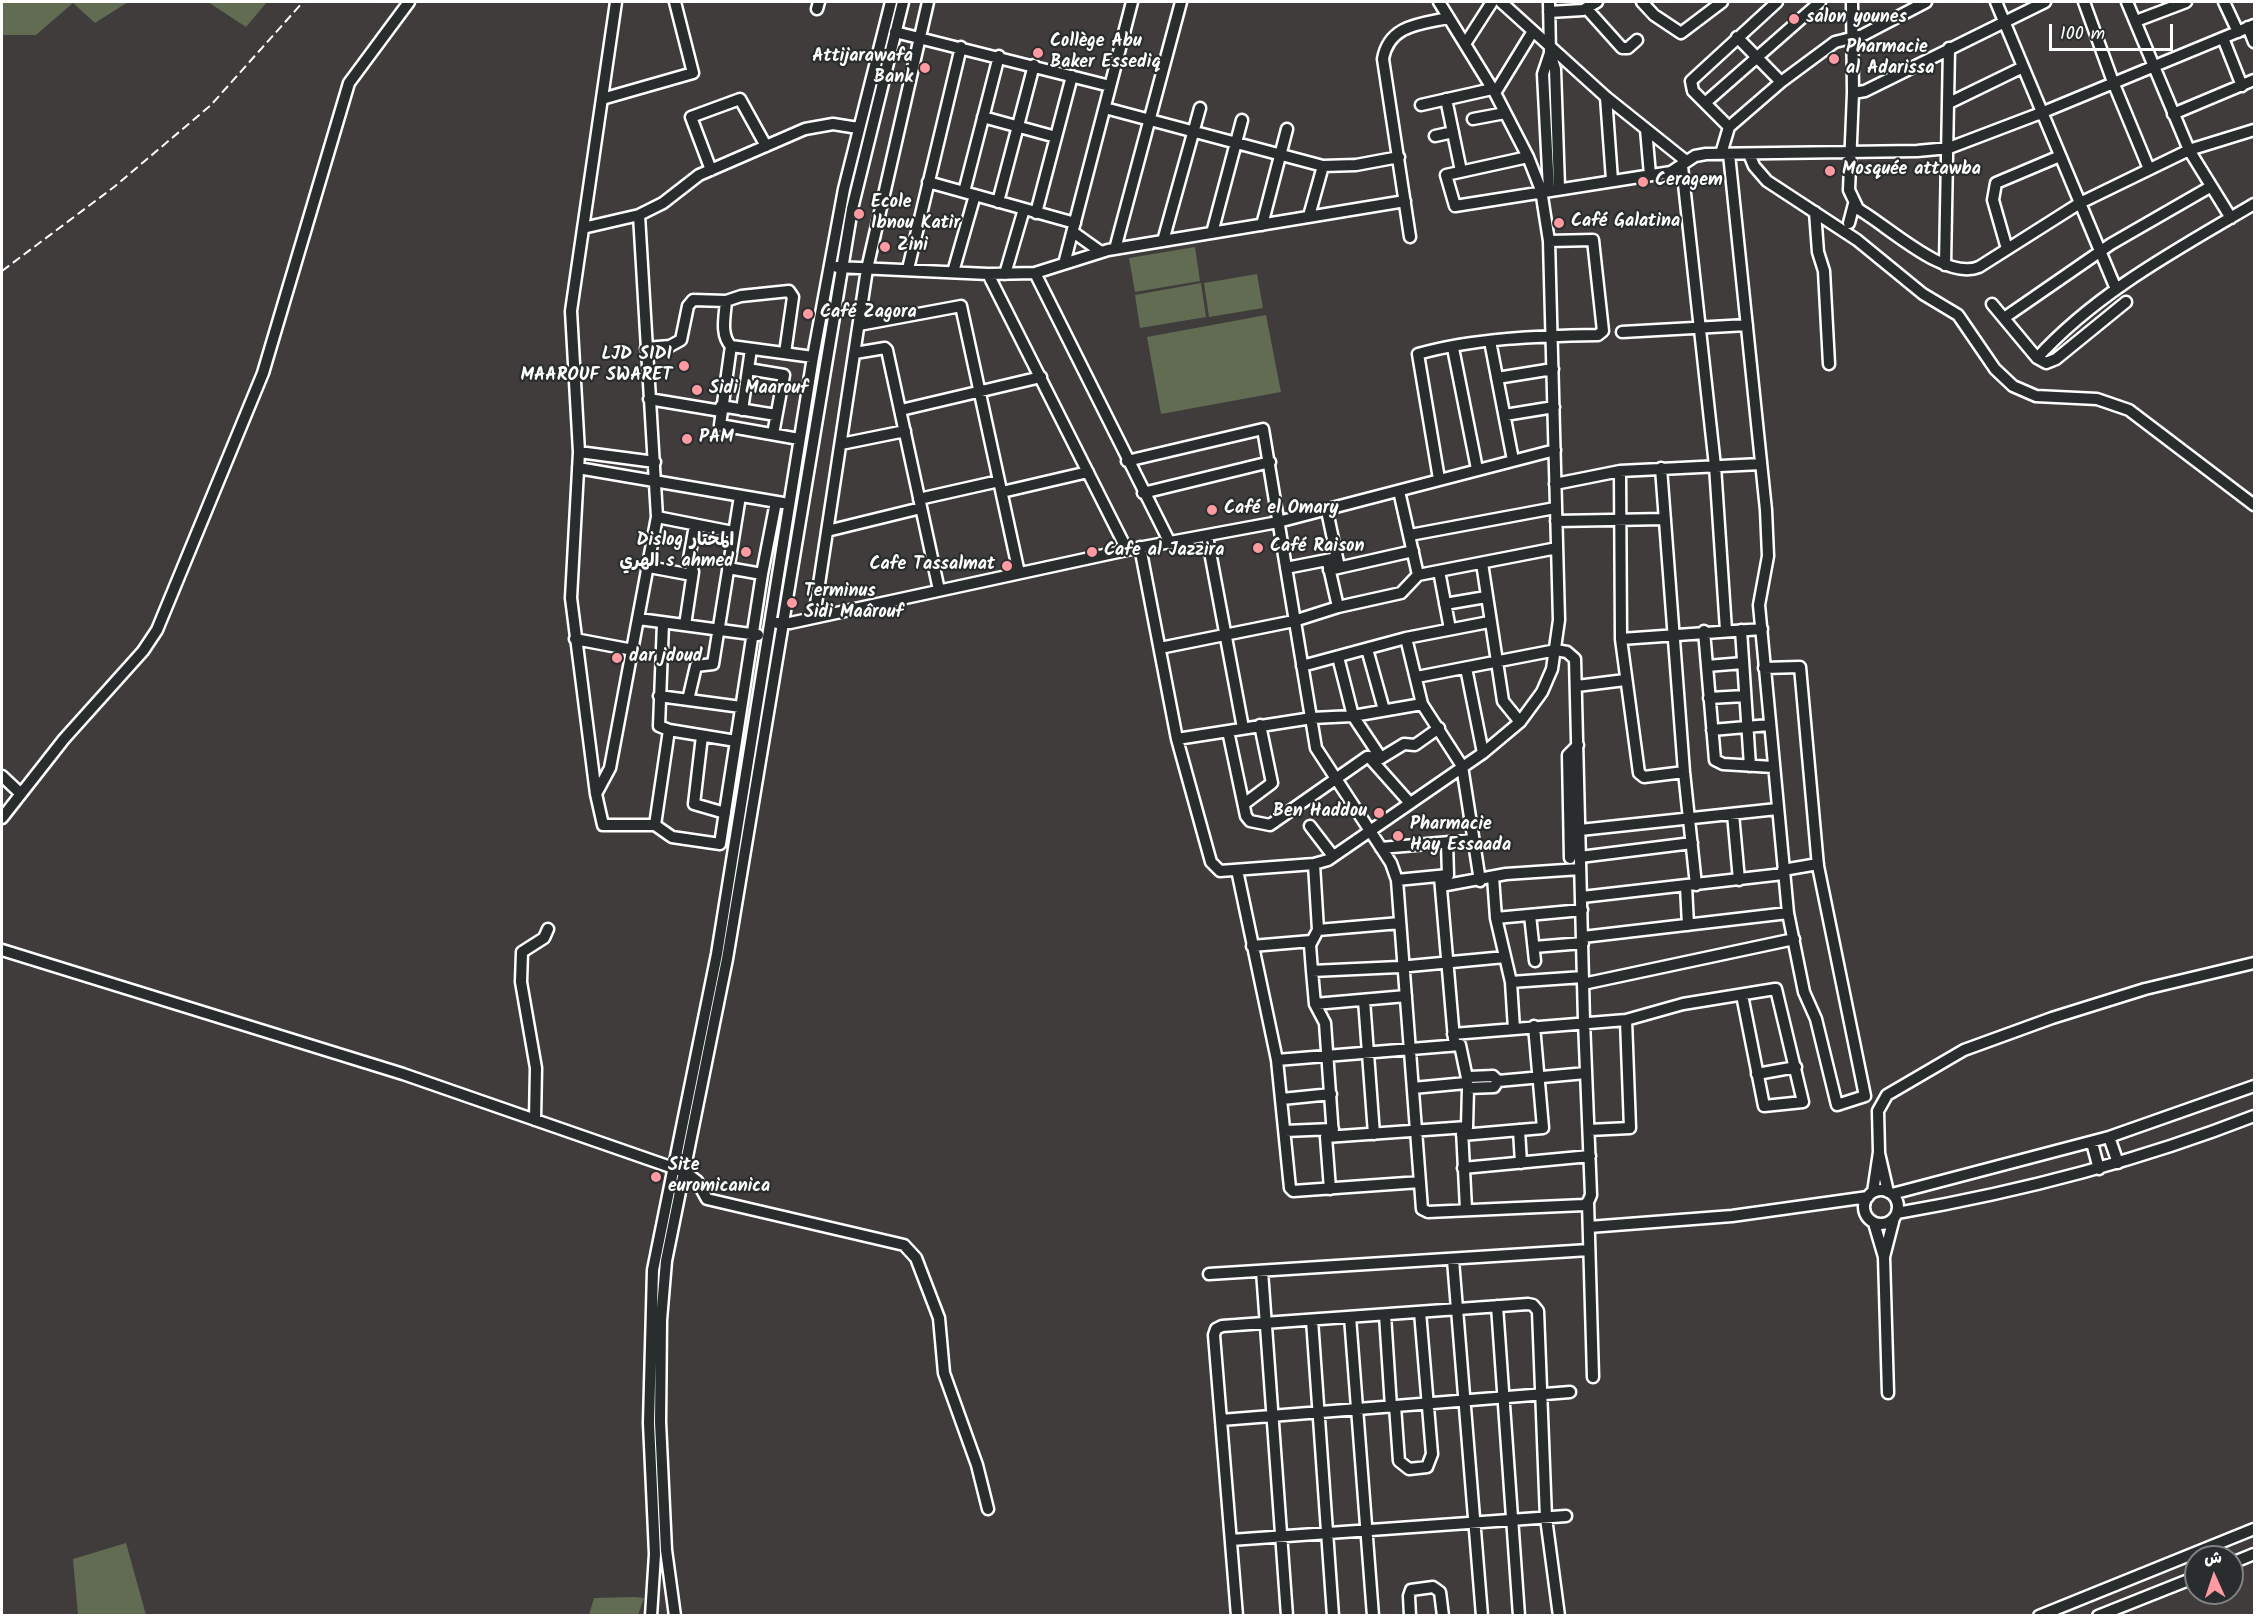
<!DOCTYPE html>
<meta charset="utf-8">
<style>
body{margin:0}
#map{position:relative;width:2256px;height:1617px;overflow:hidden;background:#3f3c3b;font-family:Kalam,"Playpen Sans Arabic",sans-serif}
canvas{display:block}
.frame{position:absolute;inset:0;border:3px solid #fff;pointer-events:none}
.north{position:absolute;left:2184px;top:1545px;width:60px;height:60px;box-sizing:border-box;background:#2a2d2e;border:2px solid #7f8182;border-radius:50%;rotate:357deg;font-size:16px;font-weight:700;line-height:24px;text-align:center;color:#fff}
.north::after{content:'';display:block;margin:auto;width:21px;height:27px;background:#ff9aa2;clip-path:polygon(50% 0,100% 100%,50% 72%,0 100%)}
.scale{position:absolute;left:2049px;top:24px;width:124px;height:27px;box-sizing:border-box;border:3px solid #fff;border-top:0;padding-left:8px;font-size:18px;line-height:21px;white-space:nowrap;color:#fff;-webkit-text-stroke:4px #2a2d2e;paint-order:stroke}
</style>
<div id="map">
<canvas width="2256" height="1617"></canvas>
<div class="frame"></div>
<div class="north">ش</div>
<div class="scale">100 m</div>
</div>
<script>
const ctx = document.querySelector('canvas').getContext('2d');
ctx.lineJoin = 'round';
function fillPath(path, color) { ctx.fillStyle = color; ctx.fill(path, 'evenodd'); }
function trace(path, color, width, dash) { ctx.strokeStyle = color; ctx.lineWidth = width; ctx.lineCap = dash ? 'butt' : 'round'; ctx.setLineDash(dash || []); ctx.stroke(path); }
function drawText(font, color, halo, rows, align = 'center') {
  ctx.font = font + ' Kalam,"Playpen Sans Arabic",sans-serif'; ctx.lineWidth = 4.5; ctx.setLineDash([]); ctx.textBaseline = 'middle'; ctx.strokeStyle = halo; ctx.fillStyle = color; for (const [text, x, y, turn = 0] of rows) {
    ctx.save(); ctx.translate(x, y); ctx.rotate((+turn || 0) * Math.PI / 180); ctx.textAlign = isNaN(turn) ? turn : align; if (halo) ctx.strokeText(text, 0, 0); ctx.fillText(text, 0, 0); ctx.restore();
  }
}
fillPath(new Path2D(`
 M 2,2 L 128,2 L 95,23 L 73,3 L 36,35 L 2,35 Z
 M 208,2 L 267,2 L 246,27 Z
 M 1195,247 L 1200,281 L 1135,292 L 1129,258 Z
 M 1257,274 L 1263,308 L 1209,317 L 1204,283 Z
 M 1201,283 L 1206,317 L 1140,328 L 1135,295 Z
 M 1266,315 L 1281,392 L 1161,414 L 1147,337 Z
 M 126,1543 L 146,1615 L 78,1615 L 73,1559 Z
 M 635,1597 L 644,1598 L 638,1615 L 589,1615 L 594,1598 Z`), '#616c52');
const minor = new Path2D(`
 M 616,2 L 571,311 L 579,452 L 571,598 L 596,794 L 603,825 L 655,825 L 672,837 L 720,844 L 762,574 L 776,502
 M 1501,2 L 1606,97 L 1686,161
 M 1549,2 L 1550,53 L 1555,69 L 1559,187
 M 1642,2 L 1654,15 L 1681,33 L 1722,2
 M 1852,2 L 1853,93 L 1849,190 L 1858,209 C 1888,226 1945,281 1979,267 L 2080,203 L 2189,150 L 2254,130
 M 1996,2 L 2116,289
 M 2084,2 L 2113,82 L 2149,169
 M 2127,2 L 2189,150 L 2231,218
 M 2224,2 L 2238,32
 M 817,9 L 819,2
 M 1587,9 L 1622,48 L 1628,48 L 1637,40
 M 1549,12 L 1583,10 L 1597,2
 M 2136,21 L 2186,2
 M 2248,27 L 2254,42
 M 895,32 L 1110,86
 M 1737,37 L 1781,82
 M 2223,38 L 2242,86
 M 1465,44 L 1492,2
 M 1495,93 L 1533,31
 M 1853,93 L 1865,91 L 2045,2
 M 1606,97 L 1612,180
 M 602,99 L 693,73 L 675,2
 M 1446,99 L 1461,171
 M 1705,103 L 1820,2
 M 1949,103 L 2023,67
 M 1421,105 L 1492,89
 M 1105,108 L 1323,166 L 1356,165 L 1399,157
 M 2173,114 L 2254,80
 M 983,117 L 1056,137
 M 1473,119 L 1505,113
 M 1729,127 L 1693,91 L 1691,81 L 1777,2
 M 1646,129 L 1650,175
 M 1435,136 L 1453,132
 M 1721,154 L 1729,127 L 1781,82 L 1835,42 L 1863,35 L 1926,2
 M 1729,154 L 1766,510 L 1768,556 L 1759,605 L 1788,913 L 1804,992 L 1816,1019 L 1837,1105 L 1865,1096 L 1818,866 L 1800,667 L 1764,668
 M 1749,154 L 1754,166 L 1767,181 L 1857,240 L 1923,294 L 1958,315 L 1995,369 L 2013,386 L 2036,396 L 2097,399 L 2129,410 L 2254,505
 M 1528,157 L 1446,175 L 1455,206 L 1671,172 L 1695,156 L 1706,154 L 1917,151 L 1949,148 L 2041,113 L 2254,25
 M 1682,166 L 1715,466 L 1726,630
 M 711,170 L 691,117 L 740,99 L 766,146
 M 928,182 L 1075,223
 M 1549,189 L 1543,74 L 1550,53
 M 964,192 L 999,56
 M 998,202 L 1034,65
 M 1815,212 L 1818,252 L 1824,271 L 1829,364
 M 1036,213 L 1072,76
 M 1309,216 L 1323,166
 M 1849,223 L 1854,204
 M 1262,225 L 1287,129
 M 583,228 L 639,215 L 663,203 L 699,175 L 805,129 L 833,124 L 858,128
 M 1073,232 L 1101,252
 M 1212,233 L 1242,120
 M 1410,237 L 1383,59 C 1389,25 1420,24 1448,18
 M 1163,241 L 1200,108
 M 1115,249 L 1181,2
 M 2007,249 L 1993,200 L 1996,183 L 2060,156
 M 1064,264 L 1132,2
 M 1945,265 L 1949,48
 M 837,267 L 988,274 L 1035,273 L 1108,250 L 1405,201
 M 908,269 L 961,47
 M 953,272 L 975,195
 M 1035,273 L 1170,543
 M 988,274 L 1127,550
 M 1005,274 L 1024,209
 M 726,301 C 725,316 720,335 731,346 L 813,357
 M 1992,304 L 2037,358 L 2046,363 L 2056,359 L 2126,302
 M 2004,318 L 2111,244 L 2210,187
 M 859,325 L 961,306 L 1019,573
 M 1622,332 L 1747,325
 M 1490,341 L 1513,460
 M 731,346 L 720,425 L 799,439
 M 646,348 L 670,346 L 681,340 L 688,306 L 693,300 L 726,301 L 741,296 L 789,291 L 793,297 L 785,353
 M 1453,348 L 1477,469
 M 855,353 L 885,348 L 887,350 L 939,590
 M 2037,358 C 2097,292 2178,249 2254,204
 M 748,369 L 784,375 L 773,434
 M 1497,378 L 1553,369
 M 649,399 L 721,411
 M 721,406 L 776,415
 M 742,410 L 751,349
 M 901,410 L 1041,377
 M 1505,415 L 1554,407
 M 841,444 L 905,431
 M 579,452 L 655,462
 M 1127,461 L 1263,429 L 1316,748 L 1391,863 L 1397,880 L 1422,1209 L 1428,1212 L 1584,1205 L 1588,1202 L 1591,1195 L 1584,1021 L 1575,659 L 1567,652 L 1556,650 L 1417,677
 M 578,468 L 783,503
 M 1661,468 L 1684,772 L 1696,885
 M 1620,471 L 1621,639 L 1639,773 L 1644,777 L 1684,772
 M 1439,479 L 1418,354 C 1474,338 1540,336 1598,335 L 1603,331 L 1593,240 L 1549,241
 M 1555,484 L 1620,471 L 1761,464
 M 1002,492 L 1088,472
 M 1143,493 L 1270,462
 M 919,499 L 999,481
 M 1327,511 L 1339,567
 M 657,517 L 733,532
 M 1556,521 L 1665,519
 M 827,531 L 921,508
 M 1410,535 L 1555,508
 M 1207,536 L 1243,728
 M 1140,547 L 1177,739 L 1211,862 L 1220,871 L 1314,864 L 1328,860 L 1483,753 L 1520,722 L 1542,692 L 1552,669 L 1559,620 L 1549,241 L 1541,190 L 1528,157 L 1495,93 L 1439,2
 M 1328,563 L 1338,607
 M 1482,563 L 1503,701 L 1520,722
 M 649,567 L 692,575
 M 728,568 L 762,574
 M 1286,568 L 1337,558
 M 1329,570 L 1413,551
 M 1439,571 L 1450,629
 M 1418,575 L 1557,548
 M 1445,604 L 1486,597
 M 814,617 L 867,269 L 928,2
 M 639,619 L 758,635
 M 777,623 L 790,623 L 1127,550 L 1278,522 L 1555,450
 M 685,625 L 693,572 L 689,559 L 695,525
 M 1741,630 L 1750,766
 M 1704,631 L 1715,760 L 1723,764 L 1773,767
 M 1406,638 L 1422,704 L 1462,766 L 1480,881
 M 575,639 L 633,650
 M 1621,639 L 1762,629
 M 1160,648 L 1294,621 L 1338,607 L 1401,593 L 1418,575 L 1399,491
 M 1367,649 L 1384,710
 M 1338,657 L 1353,716 L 1381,758
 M 1302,666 L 1406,638 L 1489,622
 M 1707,666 L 1743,663
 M 1466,668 L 1483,753
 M 1577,686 L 1625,680
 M 659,696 L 741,707
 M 1709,698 L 1745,696
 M 688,700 L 696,666 L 713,664 L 740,496
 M 669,730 L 736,741
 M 1712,730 L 1769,725
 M 1228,731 L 1246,816 L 1250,821 L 1270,825 L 1367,757 L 1381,758 L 1404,744 L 1415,745 L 1439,728
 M 702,736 L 694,804 L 725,813
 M 1177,739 L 1312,718 L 1353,716 L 1422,704
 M 1369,757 L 1409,802
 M 2,776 L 20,793
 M 596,794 L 610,768 L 657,517 L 639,215
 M 1244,804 L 1272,783 L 1260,725
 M 1733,814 L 1739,880
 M 2,818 L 64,739 L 143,651 L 157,630 L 263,373 L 349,83 L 409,2
 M 655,825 L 669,730 L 659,726 L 663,623
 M 1310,826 L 1333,856
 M 1580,830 L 1777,809
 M 1381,848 L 1473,840
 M 1580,857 L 1692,843
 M 1570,858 L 1568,755 L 1578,745
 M 1314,864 L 1318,930 L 1310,945 L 1312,971 L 1315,1004 L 1325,1023 L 1333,1136
 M 1237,870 L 1277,1060 L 1290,1188 L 1293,1191 L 1420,1182
 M 1783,870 L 1818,864
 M 1440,877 L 1454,1039
 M 1493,877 L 1496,918 L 1511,982 L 1514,1029
 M 1397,880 L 1448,875 L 1447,843
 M 1441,886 L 1506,874 L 1580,869
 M 1686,886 L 1688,925
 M 1582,897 L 1783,874
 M 1530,915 L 1535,961
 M 1496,918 L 1582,910
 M 1318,930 L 1400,923
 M 1583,937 L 1788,913
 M 1252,946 L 1311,941
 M 1534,947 L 1583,943
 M 2,950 L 403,1074 L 685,1172 L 697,1181 L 707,1199 L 904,1245 L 916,1258 L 939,1318 L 944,1373 L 977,1465 L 988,1509
 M 1312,971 L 1399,967 L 1505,957
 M 1511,982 L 1583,977
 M 1583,984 L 1794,939
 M 1364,1000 L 1374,1134
 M 1315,1004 L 1406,996
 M 1453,1034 L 1626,1020 L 1683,1004 L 1775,989 L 1776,989 L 1803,1102 L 1764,1106 L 1742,995
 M 1277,1060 L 1460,1045 L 1467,1078
 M 1757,1074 L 1796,1067
 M 1466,1083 L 1468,1088 L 1494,1087 L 1498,1081
 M 1413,1088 L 1466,1083 L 1469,1077 L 1493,1076 L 1498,1081 L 1586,1073
 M 1282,1099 L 1331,1094
 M 535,1120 L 536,1068 L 521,982 L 522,952 L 544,938 L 548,929
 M 1462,1130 L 1466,1209
 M 1519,1130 L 1521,1163
 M 1589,1130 L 1630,1128 L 1626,1020
 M 1285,1131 L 1333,1129
 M 1462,1135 L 1543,1128 L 1534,1026
 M 2109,1137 L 2118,1163
 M 2092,1143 L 2099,1169
 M 1879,1153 L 1888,1192
 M 1463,1168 L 1590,1156
 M 1330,1189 L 1326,1137 L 1467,1127 L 1468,1088
 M1864 1207a17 17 0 1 1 34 0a17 17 0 1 1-34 0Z
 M 1873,1192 L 1879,1152 L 1878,1111 L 1887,1095 L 1964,1050 L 2052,1018 L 2145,989 L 2254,963
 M 1892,1194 L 2109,1137 L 2254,1086
 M 1588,1202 L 1593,1377
 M 1897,1213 C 2019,1192 2139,1161 2254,1116
 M 1874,1223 L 1884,1257
 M 1589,1227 L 1732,1216 L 1868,1197
 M 1453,1260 L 1482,1616
 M 1262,1271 L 1287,1616
 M 1209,1274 L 1589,1250
 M 1497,1306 L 1519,1616
 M 1385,1315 L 1391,1407
 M 1350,1317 L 1373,1616
 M 1312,1320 L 1333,1616
 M 1888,1393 L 1884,1257 L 1894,1218
 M 1395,1406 L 1399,1461 L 1409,1469 L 1427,1467 L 1432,1454 L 1420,1312
 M 1221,1420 L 1570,1392
 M 1231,1540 L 1566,1516
 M 2232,1563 L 2254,1554
 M 651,1616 L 655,1554 L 649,1423 L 653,1270 L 717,954 L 813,357 L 844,189 L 891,2
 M 675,1616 L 666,1550 L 660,1422 L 661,1320 L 666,1261 L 727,959 L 852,209 L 903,2
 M 1237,1616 L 1214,1335 L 1216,1329 L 1222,1326 L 1528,1304 L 1533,1305 L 1538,1311 L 1546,1518 L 1559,1616
 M 1410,1616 L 1409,1596 L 1411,1590 L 1433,1587 L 1440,1592 L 1443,1616
 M 2039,1616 L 2254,1529
 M 2098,1616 L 2196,1577`);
trace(minor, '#fff', 15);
trace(minor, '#2a2d2e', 10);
trace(new Path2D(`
 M 2,271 L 114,187 L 211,105 L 303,2`), '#fff', 2, [9, 4.5]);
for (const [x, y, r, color] of [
 [1794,19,6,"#ff9aa2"],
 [1038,53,6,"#ff9aa2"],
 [1834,59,6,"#ff9aa2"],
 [925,68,6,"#ff9aa2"],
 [1830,171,6,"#ff9aa2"],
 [1643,182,6,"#ff9aa2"],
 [859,214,6,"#ff9aa2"],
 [1559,223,6,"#ff9aa2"],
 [885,247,6,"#ff9aa2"],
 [808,314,6,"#ff9aa2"],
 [684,366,6,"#ff9aa2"],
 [697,390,6,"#ff9aa2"],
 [687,439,6,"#ff9aa2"],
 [1212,510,6,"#ff9aa2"],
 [1258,548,6,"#ff9aa2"],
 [746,552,6,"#ff9aa2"],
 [1092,552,6,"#ff9aa2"],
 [1007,566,6,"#ff9aa2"],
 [792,603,6,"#ff9aa2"],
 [617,658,6,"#ff9aa2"],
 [1379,813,6,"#ff9aa2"],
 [1398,836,6,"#ff9aa2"],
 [656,1177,6,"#ff9aa2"]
]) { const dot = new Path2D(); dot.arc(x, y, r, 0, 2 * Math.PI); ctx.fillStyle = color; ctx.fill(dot); trace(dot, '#2a2d2e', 2); }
drawText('bold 18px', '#fff', '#2a2d2e', [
 ["salon younes",1806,19],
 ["Collège Abu",1050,43],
 ["Baker Essediq",1050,64],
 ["Pharmacie",1846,49],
 ["al Adarissa",1846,70],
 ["Attijarawafa",913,58,"right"],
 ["Bank",913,79,"right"],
 ["Mosquée attawba",1842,171],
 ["Ceragem",1655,182],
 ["Ecole",871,204],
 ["Ibnou Katir",871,225],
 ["Café Galatina",1571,223],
 ["Zini",897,247],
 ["Café Zagora",820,314],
 ["LJD SIDI",672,356,"right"],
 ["MAAROUF SWARET",672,377,"right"],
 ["Sidi Maarouf",709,390],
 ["PAM",699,439],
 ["Café el Omary",1224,510],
 ["Dislog المختار",734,542,"right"],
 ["الهري s ahmed",734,563,"right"],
 ["Café Raison",1270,548],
 ["Cafe al Jazzira",1104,552],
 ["Cafe Tassalmat",995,566,"right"],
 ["Terminus",804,593],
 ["Sidi Maârouf",804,614],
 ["dar jdoud",629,658],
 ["Ben Haddou",1367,813,"right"],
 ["Pharmacie",1410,826],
 ["Hay Essaada",1410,847],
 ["Site",668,1167],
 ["euromicanica",668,1188]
], 'left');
</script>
